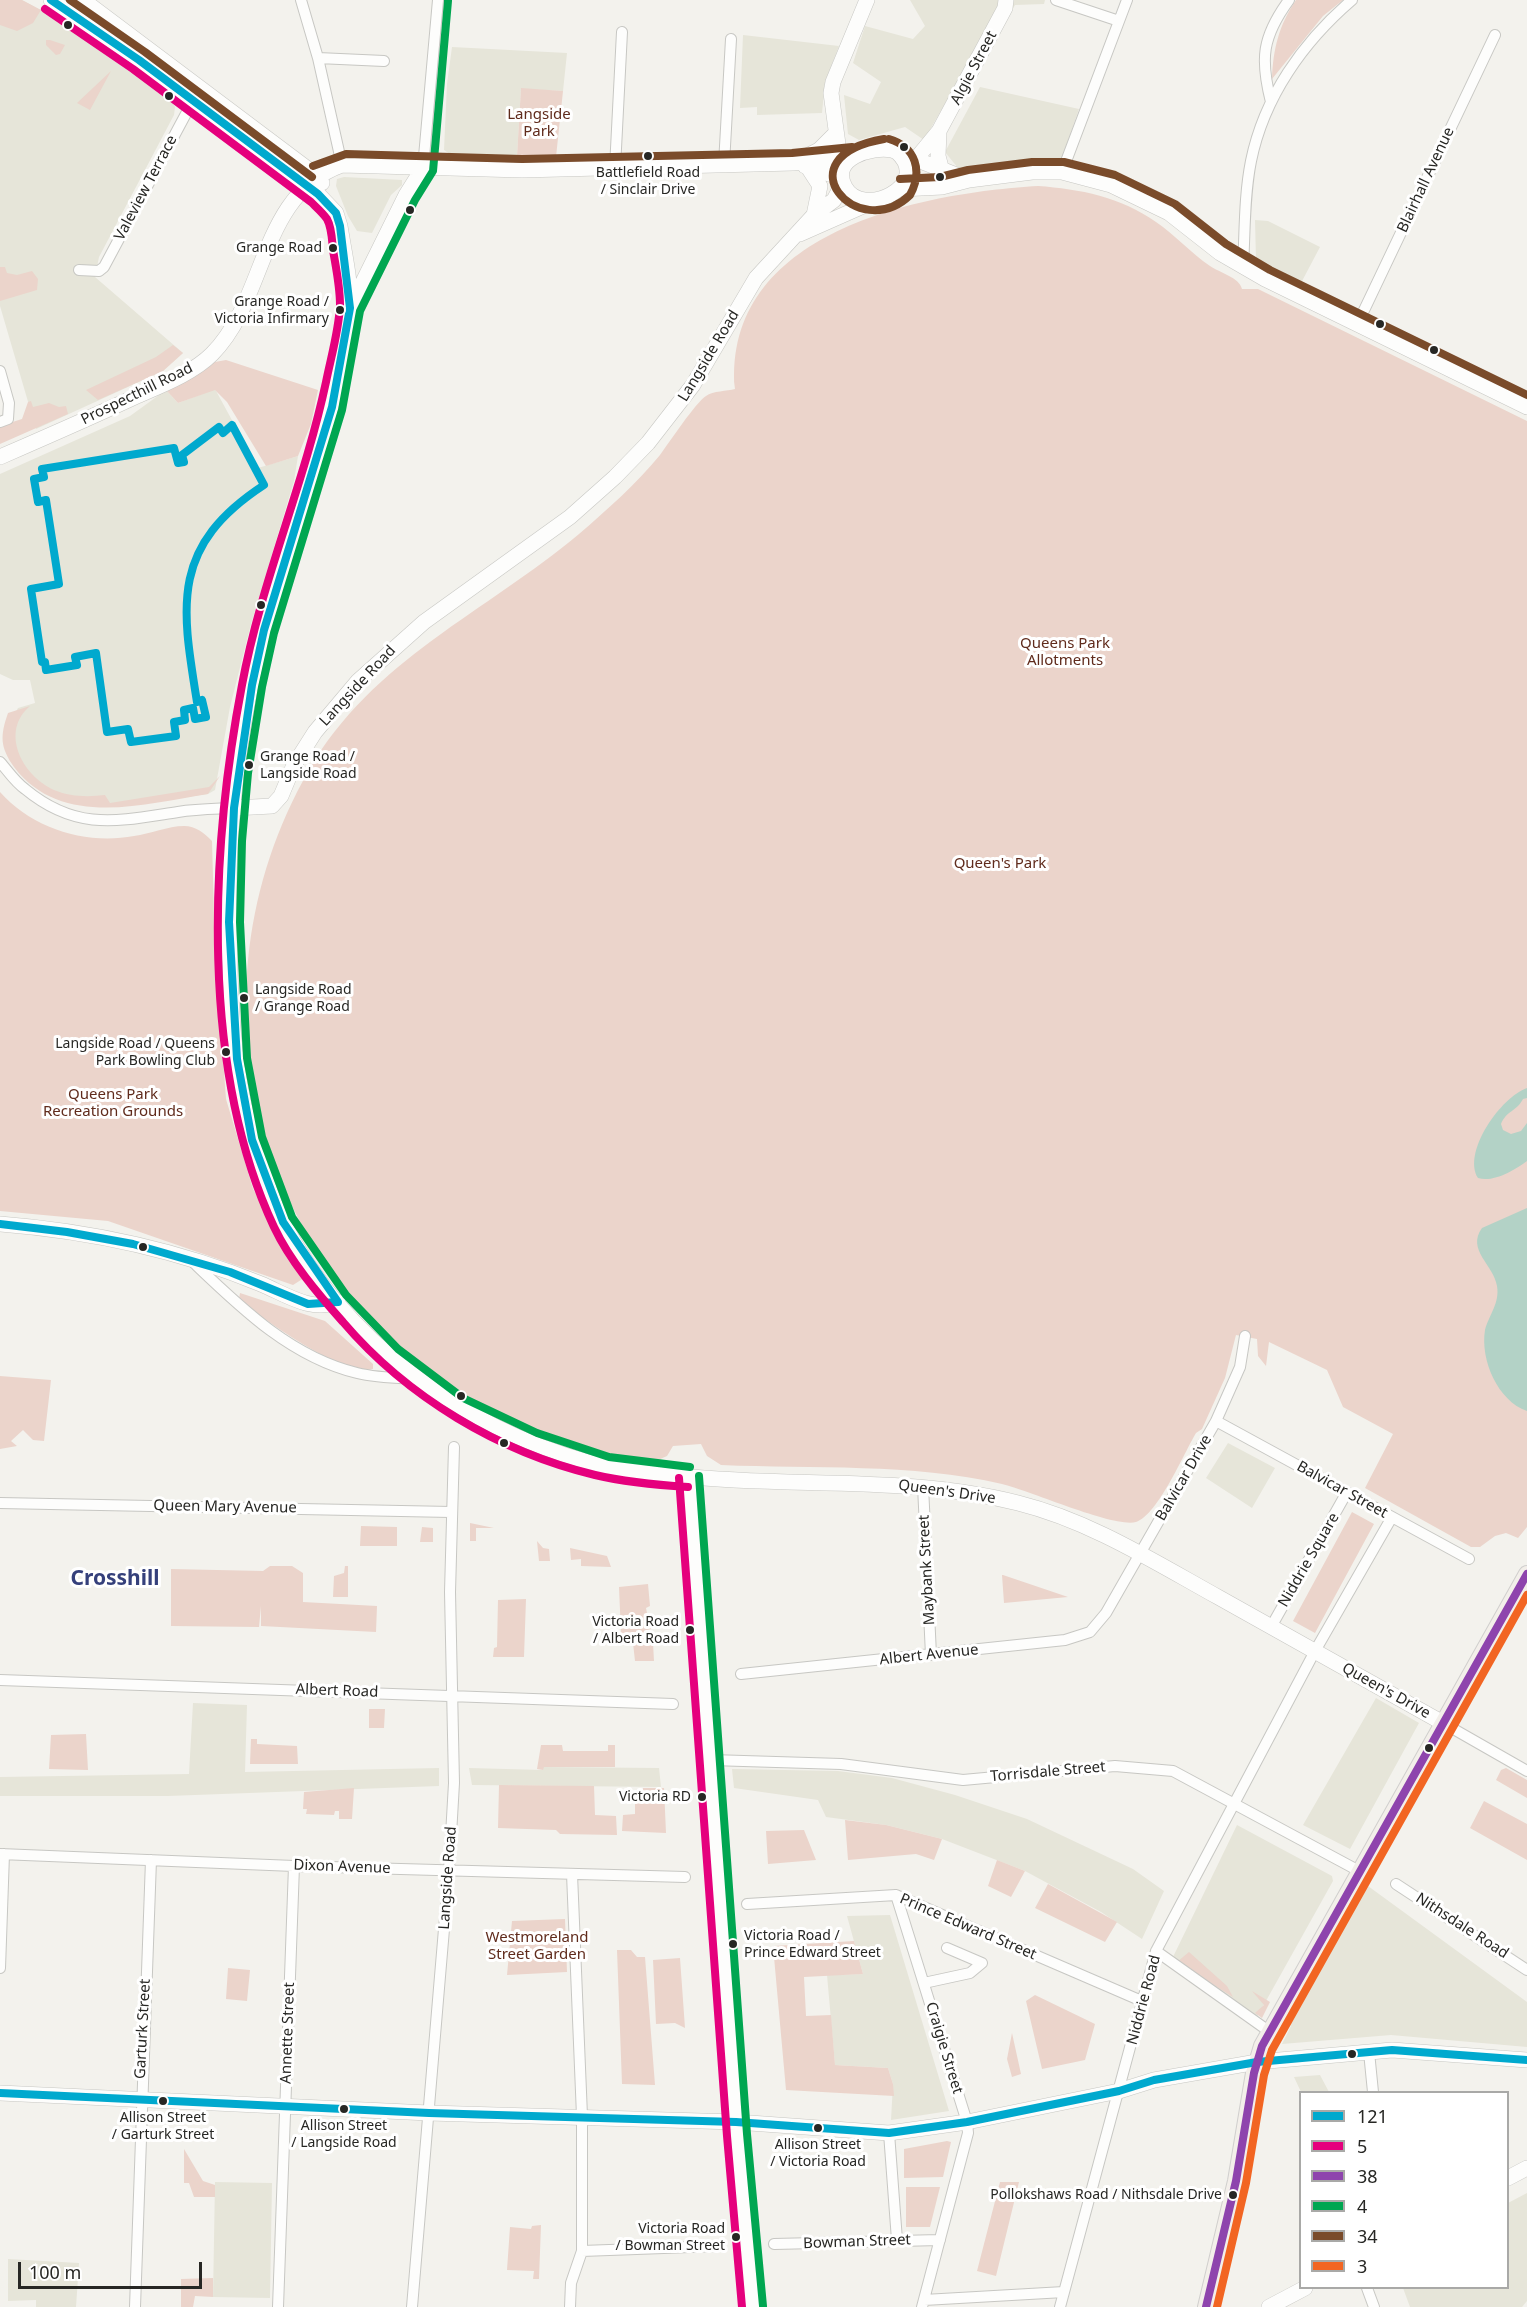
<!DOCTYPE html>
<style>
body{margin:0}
#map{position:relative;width:1527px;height:2307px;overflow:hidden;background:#f3f2ed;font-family:"Noto Sans",sans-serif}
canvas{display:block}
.legend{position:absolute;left:1299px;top:2091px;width:210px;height:198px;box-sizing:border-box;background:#fff;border:2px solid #a9a9a7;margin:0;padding:8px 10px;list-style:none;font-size:18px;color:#272724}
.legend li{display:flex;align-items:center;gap:12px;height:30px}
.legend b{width:30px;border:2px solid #a9a9a7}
.scale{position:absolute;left:18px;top:2262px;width:184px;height:27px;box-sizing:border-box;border:3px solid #272724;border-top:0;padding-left:8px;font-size:18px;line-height:21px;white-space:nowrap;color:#272724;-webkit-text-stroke:4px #fff;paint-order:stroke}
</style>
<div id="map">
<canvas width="1527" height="2307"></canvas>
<ul class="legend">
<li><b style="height:8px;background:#00a9ce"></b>121</li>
<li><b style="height:8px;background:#e5007d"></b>5</li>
<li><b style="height:8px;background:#8e44ad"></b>38</li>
<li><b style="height:8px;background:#00a651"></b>4</li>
<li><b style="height:8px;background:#7a4b2a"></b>34</li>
<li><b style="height:8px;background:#f26522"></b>3</li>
</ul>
<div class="scale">100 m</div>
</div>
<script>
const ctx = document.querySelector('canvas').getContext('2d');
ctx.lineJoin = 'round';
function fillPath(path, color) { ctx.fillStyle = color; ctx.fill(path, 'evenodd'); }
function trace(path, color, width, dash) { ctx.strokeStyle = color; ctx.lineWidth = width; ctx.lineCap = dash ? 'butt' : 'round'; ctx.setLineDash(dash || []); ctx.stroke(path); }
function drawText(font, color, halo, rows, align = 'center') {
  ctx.font = font + ' "Noto Sans",sans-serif'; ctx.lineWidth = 6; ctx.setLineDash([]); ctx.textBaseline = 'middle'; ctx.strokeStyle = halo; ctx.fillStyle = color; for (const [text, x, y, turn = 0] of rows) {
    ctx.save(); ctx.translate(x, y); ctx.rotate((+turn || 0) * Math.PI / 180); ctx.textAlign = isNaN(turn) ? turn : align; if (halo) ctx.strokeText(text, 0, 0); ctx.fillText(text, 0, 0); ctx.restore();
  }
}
fillPath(new Path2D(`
 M 0,0 L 22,0 L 59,20 L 171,100 L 175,107 L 174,115 L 99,257 L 95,277 L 183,353 L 163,371 L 36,429 L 0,306 Z
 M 910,0 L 1045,0 L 1044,4 L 1015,5 L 992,46 L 981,41 L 924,140 L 905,127 L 859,140 L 848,134 L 844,95 L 870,104 L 881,82 L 853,63 L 865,26 L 913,39 L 925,26 Z
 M 743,35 L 839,46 L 825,82 L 822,113 L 757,115 L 757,107 L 740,108 Z
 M 452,47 L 567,53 L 563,91 L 521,89 L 517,156 L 450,154 L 444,150 L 447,84 Z
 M 980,87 L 1079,109 L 1062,158 L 965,171 L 958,168 L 945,152 Z
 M 344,177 L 402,180 L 402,185 L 391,195 L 372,233 L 357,231 L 348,216 L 336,186 L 337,179 Z
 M 1255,220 L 1268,221 L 1320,247 L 1301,283 L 1256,260 Z
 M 215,389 L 258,468 L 298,456 L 294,481 L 251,624 L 230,707 L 215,790 L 208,794 L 125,806 L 98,807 L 51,794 L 16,763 L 6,729 L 18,708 L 35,703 L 30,680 L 13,680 L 0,674 L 0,474 L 130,416 L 166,390 L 178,403 Z
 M 1228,1443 L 1275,1468 L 1252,1508 L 1206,1478 Z
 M 1376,1698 L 1419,1723 L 1350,1849 L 1303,1825 Z
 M 193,1703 L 247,1705 L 245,1772 L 439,1768 L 439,1786 L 168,1796 L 0,1796 L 0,1777 L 189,1774 Z
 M 543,1767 L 659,1768 L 661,1787 L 472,1785 L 469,1768 L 543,1770 Z
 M 732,1769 L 838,1771 L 892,1778 L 955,1795 L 1027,1819 L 1133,1869 L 1164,1891 L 1142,1939 L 1101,1912 L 1025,1871 L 942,1839 L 886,1825 L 826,1817 L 818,1800 L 734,1788 Z
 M 1237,1825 L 1332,1876 L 1333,1881 L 1257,2017 L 1172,1959 Z
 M 1368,1886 L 1527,2002 L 1527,2047 L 1391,2035 L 1282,2044 L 1291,2026 L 1288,2020 Z
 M 890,1915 L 949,2111 L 891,2120 L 893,2084 L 888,2068 L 835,2065 L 827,1975 L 863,1974 L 847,1916 Z
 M 1320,2075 L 1329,2092 L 1301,2092 L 1294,2077 Z
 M 215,2182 L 272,2183 L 270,2298 L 213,2297 Z
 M 1527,2193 L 1527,2301 L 1522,2307 L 1410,2307 L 1403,2288 L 1508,2288 L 1508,2203 Z
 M 8,2259 L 79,2263 L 76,2307 L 36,2307 L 36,2300 L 8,2301 Z`), '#e6e5d9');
fillPath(new Path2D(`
 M 0,0 L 22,0 L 41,10 L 33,23 L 17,31 L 0,25 Z
 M 1296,0 L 1343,0 L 1323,16 L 1272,79 C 1273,49 1279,25 1296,0 Z
 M 50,40 L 65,45 L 60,54 L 56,55 L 46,45 L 46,40 Z
 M 111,71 L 90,110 L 77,103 Z
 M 521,88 L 563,91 L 556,157 L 517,156 Z
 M 1038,186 C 1080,189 1121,197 1156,222 C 1175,235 1191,253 1210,266 C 1220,273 1239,277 1242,289 L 1258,289 L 1527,421 L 1527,1527 L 1518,1538 L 1506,1533 L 1495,1536 L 1480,1547 L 1471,1547 L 1365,1488 L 1393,1434 L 1343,1407 L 1327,1370 L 1269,1342 L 1266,1366 L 1258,1356 L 1257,1339 L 1236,1335 L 1225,1378 L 1202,1429 L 1196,1433 C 1184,1453 1158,1515 1136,1522 C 1114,1528 1031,1491 1002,1484 C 911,1463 814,1469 721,1465 L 707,1456 L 701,1444 L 673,1446 L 667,1456 L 658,1460 C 599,1457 538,1436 486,1408 C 256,1283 179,996 309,770 C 372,660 486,612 579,534 C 607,510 636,484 660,455 C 669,443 696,402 706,396 C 713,391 727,391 735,389 C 723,232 919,193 1038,186 Z
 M 0,267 L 5,267 L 7,273 L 17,275 L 32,271 L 38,279 L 37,290 L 0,301 Z
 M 173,345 L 183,353 L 163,371 L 98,400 L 86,390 L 156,357 Z
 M 226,360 L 318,390 L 311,424 L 298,456 L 266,466 L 227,402 L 215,390 L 178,403 L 166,390 L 215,362 Z
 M 31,401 L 33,407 L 49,403 L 59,407 L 66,406 L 68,414 L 0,444 L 0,426 L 22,419 L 28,402 Z
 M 30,706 C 0,731 21,775 54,790 C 71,797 88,797 105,795 L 110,803 L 209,787 L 220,776 L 208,794 C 144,804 61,829 14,767 C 0,747 0,736 8,713 Z
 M 0,792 C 33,829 86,845 134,836 C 150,834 168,826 184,826 C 196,826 204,833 212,841 L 215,949 L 226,1099 L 253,1189 L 304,1278 L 293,1285 L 108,1221 L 0,1211 Z
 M 240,1293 L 325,1321 L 373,1364 L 373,1369 C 343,1376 271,1324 247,1306 L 239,1299 Z
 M 0,1376 L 51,1380 L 44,1441 L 33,1440 L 23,1430 L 11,1441 L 17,1446 L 0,1449 Z
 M 1352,1512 L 1374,1524 L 1315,1633 L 1293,1621 Z
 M 470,1523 L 494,1528 L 476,1528 L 476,1541 L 470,1541 Z
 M 361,1526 L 397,1527 L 397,1546 L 360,1546 Z
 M 422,1527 L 433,1528 L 433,1542 L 420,1542 Z
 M 537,1541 L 543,1548 L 549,1549 L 550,1561 L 539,1561 Z
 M 570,1548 L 607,1556 L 611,1567 L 581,1566 L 581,1559 L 571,1560 Z
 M 270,1566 L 292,1566 L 303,1573 L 303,1602 L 377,1606 L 376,1632 L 261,1626 L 261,1606 L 259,1627 L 171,1626 L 171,1569 L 263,1571 Z
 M 345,1566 L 348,1566 L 348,1597 L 333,1597 L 334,1576 L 344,1573 Z
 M 1002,1575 L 1003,1575 L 1068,1597 L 1004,1603 Z
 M 648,1584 L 650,1606 L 646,1608 L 647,1613 L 650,1613 L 651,1629 L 647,1630 L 648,1643 L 653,1643 L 654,1661 L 635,1661 L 632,1634 L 621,1634 L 619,1587 Z
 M 526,1599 L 524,1657 L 493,1657 L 494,1648 L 497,1647 L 498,1600 Z
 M 369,1709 L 385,1709 L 384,1728 L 369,1728 Z
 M 51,1735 L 86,1734 L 88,1770 L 49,1769 Z
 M 251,1739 L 257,1739 L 257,1744 L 297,1746 L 298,1764 L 250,1764 Z
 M 541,1745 L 562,1745 L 563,1751 L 608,1751 L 608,1745 L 615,1745 L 615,1767 L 544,1767 L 543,1770 L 537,1769 Z
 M 1506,1768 L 1527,1780 L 1527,1798 L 1496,1780 L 1501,1770 Z
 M 499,1785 L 594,1786 L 595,1815 L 616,1816 L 617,1835 L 560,1834 L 556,1830 L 498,1828 Z
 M 354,1788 L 352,1819 L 339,1819 L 339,1811 L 335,1811 L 334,1815 L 306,1814 L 307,1809 L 303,1809 L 304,1792 Z
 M 643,1788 L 664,1788 L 666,1833 L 622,1831 L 623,1815 L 635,1814 L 635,1801 L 642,1801 Z
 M 1484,1801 L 1527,1824 L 1527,1860 L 1470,1828 Z
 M 845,1820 L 886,1825 L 942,1839 L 934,1860 L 916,1854 L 848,1860 Z
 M 804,1830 L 816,1860 L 768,1864 L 766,1831 Z
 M 997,1860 L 1025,1871 L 1011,1897 L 988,1886 Z
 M 1048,1884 L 1117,1922 L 1105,1942 L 1035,1908 Z
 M 565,1919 L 567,1972 L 507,1975 L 512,1921 Z
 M 854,1941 L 863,1974 L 804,1977 L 806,2016 L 831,2015 L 835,2065 L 888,2068 L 893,2084 L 894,2096 L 786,2090 L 773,1946 Z
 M 617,1950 L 631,1950 L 637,1957 L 645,1957 L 655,2085 L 622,2084 Z
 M 1189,1952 L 1227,1986 L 1233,1997 L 1177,1962 Z
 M 680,1958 L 685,2028 L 675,2023 L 656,2024 L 653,1960 Z
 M 228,1968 L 250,1970 L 247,2001 L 226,1999 Z
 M 1252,1991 L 1270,2002 L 1262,2018 L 1255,2013 L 1264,2005 Z
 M 1035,1995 L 1095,2024 L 1085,2060 L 1042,2069 L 1026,2001 Z
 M 1012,2033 L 1021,2074 L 1012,2077 L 1007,2059 Z
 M 947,2141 L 951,2142 L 943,2177 L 904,2178 L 904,2149 Z
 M 184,2149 L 203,2181 L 215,2185 L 215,2197 L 194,2197 L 189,2183 L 184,2183 Z
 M 1000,2182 L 1019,2182 L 996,2276 L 977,2271 Z
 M 906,2187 L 940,2187 L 930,2227 L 906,2227 Z
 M 541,2225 L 539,2279 L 533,2279 L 534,2271 L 507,2270 L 510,2227 L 531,2229 L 532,2226 Z
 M 213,2278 L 213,2297 L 195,2296 L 193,2307 L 181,2307 L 181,2279 Z`), '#ebd4cb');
fillPath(new Path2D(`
 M 1527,1088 L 1527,1098 L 1523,1099 C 1517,1111 1506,1111 1501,1124 L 1503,1130 L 1511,1134 L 1521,1131 L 1527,1123 L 1527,1161 C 1515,1170 1493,1183 1478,1178 C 1462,1152 1501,1097 1527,1088 Z
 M 1527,1208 L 1527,1411 C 1498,1401 1480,1360 1485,1330 C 1489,1315 1500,1303 1497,1286 C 1494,1265 1466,1250 1482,1228 Z`), '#b3d2c6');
const street = new Path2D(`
 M 301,0 L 318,58 L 342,165
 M 1056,0 L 1119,21
 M 318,58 L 384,61
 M 1271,102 C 1260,59 1262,37 1289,0
 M 724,164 L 731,39
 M 423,168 L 438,0
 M 615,168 L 622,32
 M 1062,172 L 1127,0
 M 1243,267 C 1245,232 1244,196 1251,161 C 1264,97 1303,42 1352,0
 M 79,270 L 99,271 L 104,267 L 196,95
 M 1357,325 L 1495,35
 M 0,371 L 9,403 L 8,419 L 0,422
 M 0,762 C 8,771 15,782 25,789 C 77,832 118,821 178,812 C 197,809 215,809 234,808
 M 194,1263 C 241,1308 291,1357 357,1373 C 377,1378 397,1378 417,1379
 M 1216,1421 L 1469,1559
 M 923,1486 L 931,1655
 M 0,1503 L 451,1512
 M 1271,1627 L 1347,1492
 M 741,1674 L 1065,1640 L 1090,1632 L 1106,1613 L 1216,1421 L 1240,1367 L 1245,1336
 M 0,1680 L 673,1704
 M 1443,1723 L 1527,1771
 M 711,1760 L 841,1764 L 963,1780 L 1115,1766 L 1173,1771 L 1361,1872
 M 0,1854 L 294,1866 L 685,1877
 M 1396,1884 L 1527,1970
 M 896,1895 L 967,2122 L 968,2133 L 922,2307
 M 747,1904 L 896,1895 L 1144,2002
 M 1156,1951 L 1270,2032
 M 0,1968 L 4,1854
 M 924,1983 L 970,1973 L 982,1963 L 947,1948
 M 1369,2052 L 1373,2092
 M 889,2133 L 897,2240
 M 774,2244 L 940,2240
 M 582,2251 L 718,2246
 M 1367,2288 L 1374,2307
 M 924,2300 L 1064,2292
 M 135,2307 L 151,1860
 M 278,2307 L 294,1866
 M 412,2307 L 449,1870 L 454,1783 L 450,1592 L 454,1447
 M 570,2307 L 571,2283 L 582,2251 L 582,2116 L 572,1874
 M 1060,2307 L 1156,1951 L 1315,1651 L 1392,1517`);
const secondary = new Path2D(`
 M 51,0 L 139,60 L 318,194 L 336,213 L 340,226 C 344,252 351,281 350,307 C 350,326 343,346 340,365 C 324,453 290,537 266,624 C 239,720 227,825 229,925 C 230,997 232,1077 255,1145 C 263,1170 271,1199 283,1222 C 343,1340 462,1427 588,1462 C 617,1470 649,1473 680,1476 C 793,1488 907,1475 1018,1503 C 1090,1521 1153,1561 1218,1597 C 1293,1639 1368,1681 1443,1723
 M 83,0 L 317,176 L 322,183
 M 939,131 L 938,156 L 942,171
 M 897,152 C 933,185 863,220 845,187 C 829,158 872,146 892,150 L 969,180
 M 801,159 L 819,150 L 836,133
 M 911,165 L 939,131 L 1005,8 L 1006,0
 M 805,166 L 842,178
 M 807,166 L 820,186 L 814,215
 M 841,166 L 831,93 L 833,82 L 867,0
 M 901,189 L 942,187 L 969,180 L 1032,172 L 1062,172 L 1111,185 L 1169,213 L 1220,253 L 1265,279 L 1527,407
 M 800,234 L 877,200
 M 350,308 L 406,195 L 423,168
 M 0,457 C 46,437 92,417 137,396 C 162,385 193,373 212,354 C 268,297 259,195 342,165 L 522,170 L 793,163 L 853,157
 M 234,808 L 272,806 L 281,796 L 294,765 L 315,732 L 358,681 L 424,622 L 570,517 L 615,477 L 648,443 L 693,385 L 756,278 L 814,215 L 834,200 L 843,183
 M 0,1224 C 89,1231 178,1250 261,1284 C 287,1295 310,1312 338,1302
 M 689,1477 L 737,2135 L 753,2307
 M 0,2093 L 429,2113 L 736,2122 L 889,2133 L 967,2122 L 1119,2091 L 1154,2080 L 1257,2062 L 1392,2050 L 1527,2060
 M 1508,2178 L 1527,2168
 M 1269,2307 L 1305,2288`);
const primary = new Path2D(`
 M 1206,2307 L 1236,2181 L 1254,2073 L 1262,2046 L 1527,1574`);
trace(street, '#c7c7c3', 12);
trace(secondary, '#c7c7c3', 16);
trace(primary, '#d0cfcd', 18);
trace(street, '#fdfdfc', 10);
trace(secondary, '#fdfdfc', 15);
trace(primary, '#f3efea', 16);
trace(new Path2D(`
 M 232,425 L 264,485 C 171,546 181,604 197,702 L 202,700 L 206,717 L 195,719 L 193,708 L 184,710 L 185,720 L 174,722 L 176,736 L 131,742 L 128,729 L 107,732 L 96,653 L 75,657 L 77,665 L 46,670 L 45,662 L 42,662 L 31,589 L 59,584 L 46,500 L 38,502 L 34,479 L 44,477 L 42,469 L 174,448 L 178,463 L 184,462 L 182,455 L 219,427 L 223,433 Z
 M 0,1224 L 67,1232 L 133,1244 L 230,1272 L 308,1304 L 338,1302 L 283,1222 L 252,1140 L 237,1059 L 229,922 L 234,808 L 252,685 L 264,630 L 332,407 L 350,308 L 340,226 L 336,213 L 318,194 L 139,60 L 51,0
 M 0,2093 L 429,2113 L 736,2122 L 889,2133 L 967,2122 L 1119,2091 L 1154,2080 L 1257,2062 L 1392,2050 L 1527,2060`), '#00a9ce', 8);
trace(new Path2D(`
 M 45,9 L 133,69 L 311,202 C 316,207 323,213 327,219 C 332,228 332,241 333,250 C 336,268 340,286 340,305 C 339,330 331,357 326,382 C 304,485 261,582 242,685 C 210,852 200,1069 274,1227 C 290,1261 318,1294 343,1322 C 407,1397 499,1452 595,1475 C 625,1482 657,1485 688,1487
 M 679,1478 L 727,2136 L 742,2307`), '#e5007d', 8);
trace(new Path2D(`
 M 1206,2307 L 1236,2181 L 1254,2073 L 1262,2046 L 1527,1574`), '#8e44ad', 8);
trace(new Path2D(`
 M 448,1 L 433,171 L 415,200 L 360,311 L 342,410 L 274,633 L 262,687 L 248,773 L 242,841 L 240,922 L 247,1058 L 262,1137 L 292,1217 L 346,1295 L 398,1349 L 463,1398 L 537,1433 L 609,1457 L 690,1467
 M 699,1476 L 747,2134 L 763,2306`), '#00a651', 8);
trace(new Path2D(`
 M 70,0 L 145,52 L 312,177
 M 884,139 C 780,157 858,245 910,195 C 923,171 916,147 889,139
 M 313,166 L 346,154 L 522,159 L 792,153 L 852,147
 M 900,179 L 940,177 L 968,170 L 1032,162 L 1064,162 L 1115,175 L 1175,204 L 1226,244 L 1270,270 L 1527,395`), '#7a4b2a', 8);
trace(new Path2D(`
 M 1217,2307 L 1246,2183 L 1264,2075 L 1272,2050 L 1527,1595`), '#f26522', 8);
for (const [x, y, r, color] of [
 [68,25,5,"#272724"],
 [169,96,5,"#272724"],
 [904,147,5,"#272724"],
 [648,156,5,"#272724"],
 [940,177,5,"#272724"],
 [410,210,5,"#272724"],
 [333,248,5,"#272724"],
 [340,310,5,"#272724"],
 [1380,324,5,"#272724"],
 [1434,350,5,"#272724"],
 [261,605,5,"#272724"],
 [249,765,5,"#272724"],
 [244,998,5,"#272724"],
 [226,1052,5,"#272724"],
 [143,1247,5,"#272724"],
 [461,1396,5,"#272724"],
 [504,1443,5,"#272724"],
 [690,1630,5,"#272724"],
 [1429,1748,5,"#272724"],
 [702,1797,5,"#272724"],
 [733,1944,5,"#272724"],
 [1352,2054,5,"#272724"],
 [163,2101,5,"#272724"],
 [344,2109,5,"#272724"],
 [818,2128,5,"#272724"],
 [1233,2195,5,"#272724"],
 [736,2237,5,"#272724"]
]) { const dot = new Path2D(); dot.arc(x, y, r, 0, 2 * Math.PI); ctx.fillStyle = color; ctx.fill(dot); trace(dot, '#fff', 2); }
drawText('14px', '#272724', '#fff', [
 ["Battlefield Road",648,173,"center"],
 ["/ Sinclair Drive",648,190,"center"],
 ["Grange Road",322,248],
 ["Grange Road /",329,302],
 ["Victoria Infirmary",329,319],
 ["Grange Road /",260,757,"left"],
 ["Langside Road",260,774,"left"],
 ["Langside Road",255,990,"left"],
 ["/ Grange Road",255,1007,"left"],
 ["Langside Road / Queens",215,1044],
 ["Park Bowling Club",215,1061],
 ["Victoria Road",679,1622],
 ["/ Albert Road",679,1639],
 ["Victoria RD",691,1797],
 ["Victoria Road /",744,1936,"left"],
 ["Prince Edward Street",744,1953,"left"],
 ["Allison Street",163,2118,"center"],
 ["/ Garturk Street",163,2135,"center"],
 ["Allison Street",344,2126,"center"],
 ["/ Langside Road",344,2143,"center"],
 ["Allison Street",818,2145,"center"],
 ["/ Victoria Road",818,2162,"center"],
 ["Pollokshaws Road / Nithsdale Drive",1222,2195],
 ["Victoria Road",725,2229],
 ["/ Bowman Street",725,2246]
], 'right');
drawText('15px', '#272724', '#fff', [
 ["Algie Street",974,68,-62],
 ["Blairhall Avenue",1426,180,-65],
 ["Valeview Terrace",146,188,-62],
 ["Langside Road",709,356,-59],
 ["Prospecthill Road",137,394,-26],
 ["Langside Road",358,686,-47],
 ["Balvicar Drive",1184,1478,-60],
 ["Balvicar Street",1342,1490,29],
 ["Queen's Drive",947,1492,8],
 ["Queen Mary Avenue",225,1507,1],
 ["Niddrie Square",1309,1560,-60],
 ["Maybank Street",927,1570,-93],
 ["Albert Avenue",929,1655,-6],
 ["Albert Road",337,1691,2],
 ["Queen's Drive",1386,1691,29],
 ["Torrisdale Street",1048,1772,-5],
 ["Dixon Avenue",342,1867,2],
 ["Langside Road",448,1878,-86],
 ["Nithsdale Road",1462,1926,33],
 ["Prince Edward Street",968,1927,23],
 ["Niddrie Road",1144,2000,-75],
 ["Garturk Street",143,2029,-87],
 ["Annette Street",288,2033,-88],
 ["Craigie Street",944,2048,73],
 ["Bowman Street",857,2242,-2]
]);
drawText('15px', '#602b1c', '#fff', [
 ["Langside",539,115],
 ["Park",539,132],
 ["Queens Park",1065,644],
 ["Allotments",1065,661],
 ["Queen's Park",1000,864],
 ["Queens Park",113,1095],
 ["Recreation Grounds",113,1112],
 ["Westmoreland",537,1938],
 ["Street Garden",537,1955]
]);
drawText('bold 21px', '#35407b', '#fff', [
 ["Crosshill",115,1579]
]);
</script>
